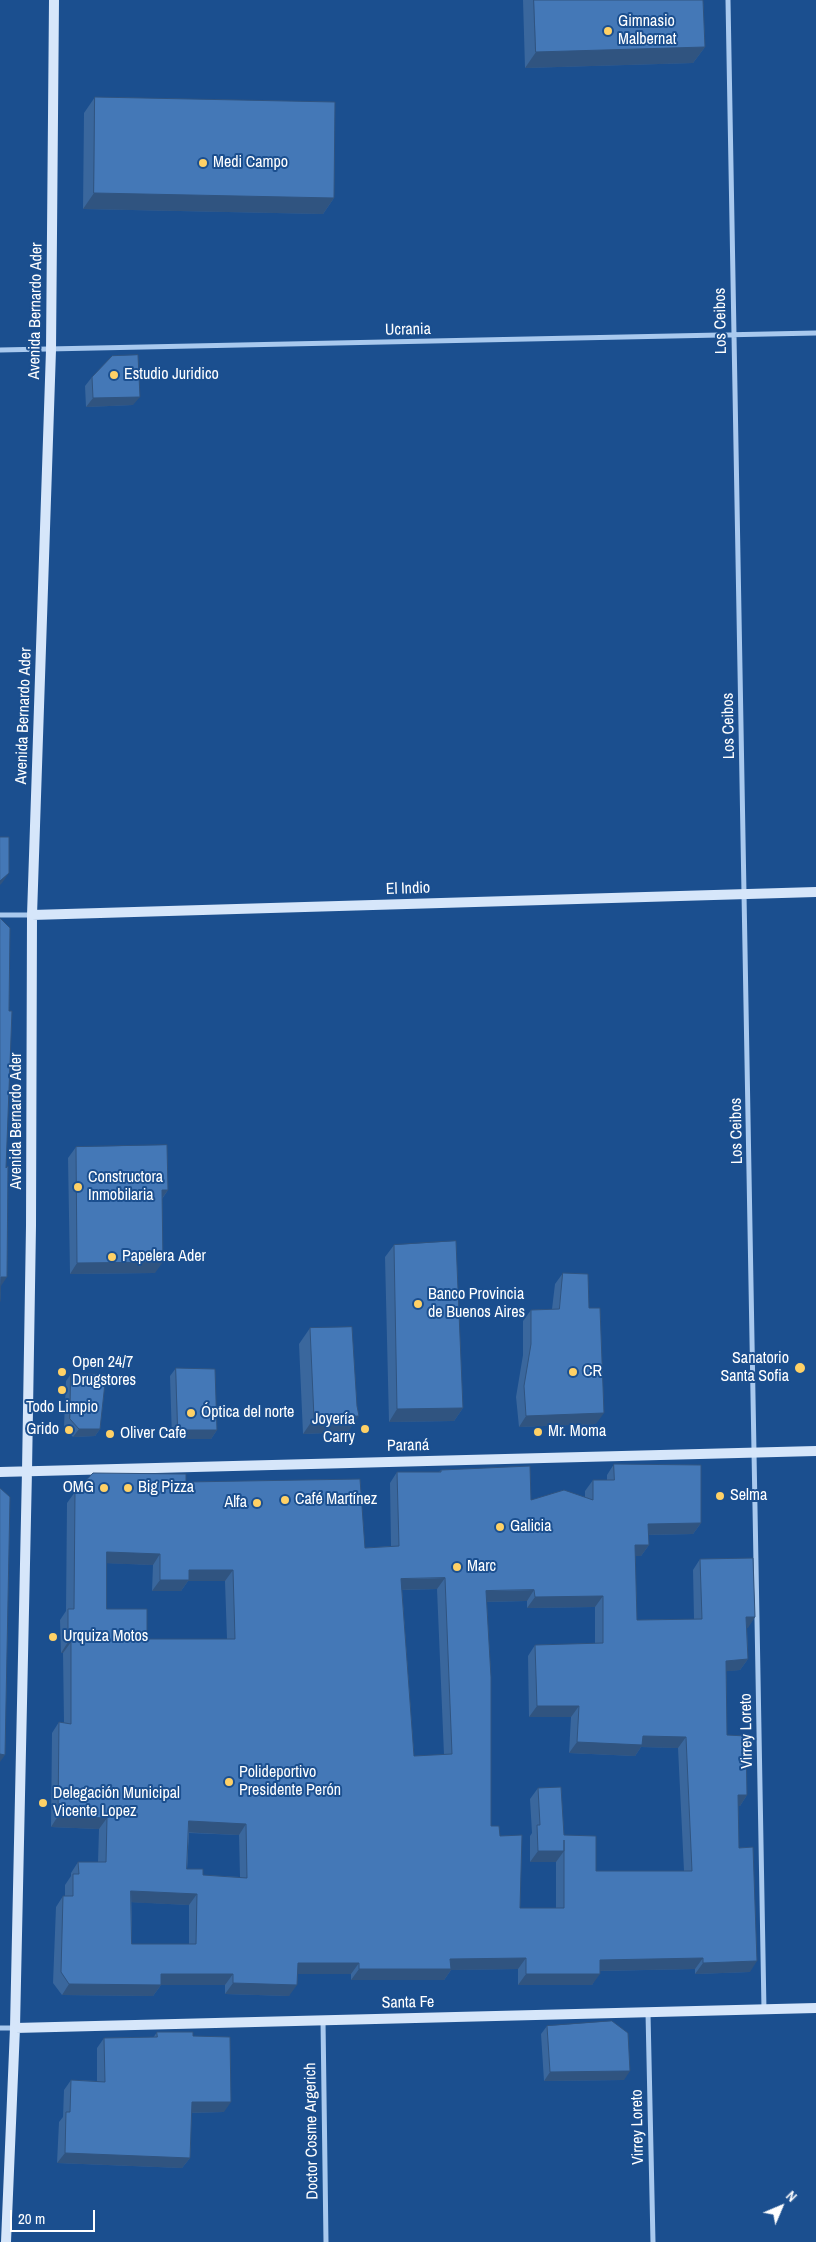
<!DOCTYPE html>
<meta charset="utf-8">
<style>
body{margin:0}
#map{position:relative;width:816px;height:2242px;overflow:hidden;background:#1b4f8f;font-family:"Archivo Narrow",sans-serif}
canvas{display:block}
.north{position:absolute;left:756px;top:2182px;width:50px;height:50px;-webkit-text-stroke:4px #1b4f8f;paint-order:stroke;rotate:45deg;font-size:14px;font-weight:700;line-height:20px;text-align:center;color:#fff}
.north::after{content:'';display:block;margin:auto;width:18px;height:22px;background:#fff;clip-path:polygon(50% 0,100% 100%,50% 72%,0 100%)}
.scale{position:absolute;left:10px;top:2210px;width:85px;height:22px;box-sizing:border-box;border:2px solid #fff;border-top:0;padding-left:6px;font-size:15px;line-height:18px;white-space:nowrap;color:#fff;-webkit-text-stroke:4px #1b4f8f;paint-order:stroke}
</style>
<div id="map">
<canvas width="816" height="2242"></canvas>
<div class="north">N</div>
<div class="scale">20 m</div>
</div>
<script>
const ctx = document.querySelector('canvas').getContext('2d');
ctx.lineJoin = 'round';
function trace(path, color, width, dash) { ctx.strokeStyle = color; ctx.lineWidth = width; ctx.lineCap = dash ? 'butt' : 'round'; ctx.setLineDash(dash || []); ctx.stroke(path); }
function fillPath(path, color) { ctx.fillStyle = color; ctx.fill(path, 'evenodd'); }
function drawText(font, color, halo, rows, align = 'center') {
  ctx.font = font + ' "Archivo Narrow",sans-serif'; ctx.lineWidth = 4; ctx.setLineDash([]); ctx.textBaseline = 'middle'; ctx.strokeStyle = halo; ctx.fillStyle = color; for (const [text, x, y, turn = 0] of rows) {
    ctx.save(); ctx.translate(x, y); ctx.rotate((+turn || 0) * Math.PI / 180); ctx.textAlign = isNaN(turn) ? turn : align; if (halo) ctx.strokeText(text, 0, 0); ctx.fillText(text, 0, 0); ctx.restore();
  }
}
trace(new Path2D(`
 M 728,0 L 764,2009
 M 0,350 L 816,333
 M 0,915 L 32,915
 M 648,2013 L 653,2242
 M 323,2020 L 326,2242
 M 0,2028 L 14,2028`), '#a9c9ee', 5);
trace(new Path2D(`
 M 32,915 L 816,892
 M 0,1472 L 816,1451
 M 15,2028 L 816,2008
 M 6,2242 L 15,2028 L 27,1471 L 31,1226 L 32,915 L 51,350 L 54,0`), '#d6e6fa', 10);
fillPath(new Path2D(`
 M 523,0 L 703,0 L 705,47 L 693,63 L 525,68 Z
 M 95,97 L 334,198 L 323,214 L 83,209 L 84,113 Z
 M 92,377 L 133,405 L 86,407 L 85,386 Z
 M 76,1147 L 168,1190 L 162,1199 L 155,1273 L 70,1274 L 68,1158 Z
 M 394,1245 L 463,1408 L 454,1421 L 389,1422 L 385,1257 Z
 M 563,1273 L 589,1308 L 596,1424 L 519,1427 L 516,1397 L 523,1355 L 523,1321 L 531,1310 L 552,1309 L 555,1284 Z
 M 310,1328 L 348,1432 L 303,1434 L 299,1344 Z
 M 176,1368 L 217,1430 L 211,1439 L 172,1439 L 170,1376 Z
 M 71,1374 L 100,1429 L 95,1436 L 73,1437 L 64,1426 L 66,1381 Z
 M 614,1464 L 701,1523 L 693,1534 L 648,1535 L 649,1545 L 641,1556 L 635,1556 L 637,1620 L 694,1619 L 693,1570 L 700,1559 L 755,1617 L 747,1628 L 748,1659 L 740,1670 L 726,1671 L 727,1735 L 747,1795 L 740,1806 L 738,1806 L 739,1848 L 750,1972 L 695,1974 L 695,1969 L 600,1971 L 592,1985 L 518,1985 L 518,1969 L 451,1970 L 444,1980 L 351,1980 L 351,1974 L 297,1974 L 289,1996 L 225,1994 L 225,1985 L 161,1985 L 153,1996 L 62,1995 L 53,1983 L 56,1907 L 63,1896 L 65,1896 L 65,1885 L 71,1876 L 71,1873 L 78,1862 L 98,1862 L 99,1829 L 51,1827 L 52,1733 L 59,1722 L 64,1723 L 63,1653 L 61,1653 L 60,1620 L 66,1611 L 67,1503 L 75,1492 L 186,1482 L 365,1548 L 391,1546 L 390,1483 L 397,1472 L 439,1472 L 441,1470 L 531,1500 L 585,1497 L 585,1491 L 593,1480 L 607,1480 L 607,1475 ZM 107,1563 L 153,1565 L 152,1591 L 181,1591 L 188,1581 L 225,1581 L 227,1639 L 147,1639 L 107,1609 ZM 437,1589 L 444,1755 L 414,1756 L 402,1590 ZM 527,1601 L 527,1608 L 595,1607 L 595,1644 L 535,1645 L 528,1656 L 529,1717 L 571,1717 L 569,1753 L 635,1756 L 641,1747 L 678,1748 L 684,1871 L 596,1871 L 564,1835 L 538,1788 L 530,1799 L 532,1833 L 530,1836 L 530,1862 L 556,1861 L 556,1908 L 520,1908 L 500,1836 L 491,1826 L 487,1602 ZM 189,1833 L 239,1835 L 240,1877 L 203,1875 L 187,1869 ZM 131,1902 L 189,1905 L 189,1944 L 132,1944 Z
 M 547,2026 L 624,2080 L 544,2081 L 541,2034 Z
 M 157,2032 L 193,2036 L 224,2112 L 191,2113 L 190,2158 L 182,2168 L 57,2163 L 59,2122 L 63,2117 L 64,2090 L 71,2080 L 97,2081 L 97,2048 L 104,2038 L 153,2038 Z`), '#3a679d');
fillPath(new Path2D(`
 M 705,47 L 693,63 L 525,68 L 536,52 Z
 M 94,193 L 334,198 L 323,214 L 83,209 Z
 M 140,397 L 133,405 L 86,407 L 93,398 Z
 M 9,873 L 2,883 L 0,885 L 0,881 Z
 M 162,1190 L 168,1190 L 160,1201 Z
 M 163,1262 L 155,1273 L 70,1274 L 77,1263 Z
 M 1,1277 L 7,1277 L 1,1286 Z
 M 463,1408 L 454,1421 L 389,1422 L 397,1409 Z
 M 604,1413 L 596,1424 L 519,1427 L 526,1416 Z
 M 359,1416 L 348,1432 L 303,1434 L 314,1418 Z
 M 79,1429 L 100,1429 L 95,1436 L 73,1437 Z
 M 178,1430 L 217,1430 L 211,1439 L 172,1439 Z
 M 701,1523 L 693,1534 L 640,1535 L 648,1524 Z
 M 635,1545 L 649,1545 L 641,1556 L 627,1556 Z
 M 107,1552 L 160,1554 L 153,1565 L 99,1563 Z
 M 189,1570 L 233,1570 L 225,1581 L 188,1581 L 181,1591 L 152,1591 L 160,1580 Z
 M 445,1578 L 437,1589 L 394,1590 L 401,1579 Z
 M 534,1590 L 527,1601 L 479,1602 L 486,1591 Z
 M 603,1596 L 595,1607 L 527,1608 L 535,1597 Z
 M 746,1617 L 755,1617 L 748,1628 L 739,1628 Z
 M 68,1642 L 71,1642 L 63,1653 L 61,1653 Z
 M 748,1659 L 740,1670 L 719,1672 L 726,1661 Z
 M 537,1706 L 579,1706 L 571,1717 L 529,1717 Z
 M 643,1736 L 686,1737 L 678,1748 L 641,1747 L 635,1756 L 569,1753 L 577,1742 Z
 M 0,1754 L 5,1755 L 0,1762 Z
 M 738,1795 L 747,1795 L 740,1806 L 730,1806 Z
 M 58,1816 L 107,1818 L 99,1829 L 51,1827 Z
 M 189,1821 L 246,1824 L 239,1835 L 181,1832 Z
 M 538,1851 L 564,1851 L 556,1862 L 530,1862 Z
 M 131,1891 L 197,1894 L 189,1905 L 124,1902 Z
 M 526,1958 L 518,1969 L 451,1970 L 444,1980 L 351,1980 L 359,1969 L 450,1959 Z
 M 703,1958 L 695,1969 L 592,1971 L 600,1960 Z
 M 757,1961 L 750,1972 L 695,1974 L 703,1963 Z
 M 298,1963 L 359,1963 L 351,1974 L 290,1974 Z
 M 161,1974 L 233,1974 L 225,1985 L 153,1985 Z
 M 526,1974 L 600,1974 L 592,1985 L 518,1985 Z
 M 233,1983 L 297,1985 L 289,1996 L 225,1994 Z
 M 69,1984 L 161,1985 L 153,1996 L 62,1995 Z
 M 630,2071 L 624,2080 L 544,2081 L 550,2072 Z
 M 192,2102 L 231,2102 L 224,2112 L 185,2113 Z
 M 65,2153 L 190,2158 L 182,2168 L 57,2163 Z`), '#305480');
const building = new Path2D(`
 M 534,0 L 703,0 L 705,47 L 536,52 Z
 M 95,97 L 335,102 L 334,198 L 94,193 Z
 M 138,355 L 140,397 L 93,398 L 92,377 L 112,356 Z
 M 0,837 L 9,837 L 9,873 L 0,881 Z
 M 0,918 L 10,928 L 9,1011 L 12,1011 L 6,1168 L 8,1166 L 7,1277 L 1,1277 L 0,1301 Z
 M 167,1145 L 168,1190 L 162,1190 L 163,1262 L 77,1263 L 76,1147 Z
 M 456,1241 L 463,1408 L 397,1409 L 394,1245 Z
 M 563,1273 L 588,1274 L 589,1308 L 600,1308 L 604,1413 L 526,1416 L 524,1386 L 531,1344 L 531,1310 L 559,1309 Z
 M 352,1327 L 357,1406 L 359,1416 L 314,1418 L 310,1328 Z
 M 176,1368 L 215,1369 L 217,1430 L 178,1430 Z
 M 71,1374 L 106,1374 L 100,1429 L 79,1429 L 70,1419 Z
 M 614,1464 L 701,1465 L 701,1523 L 648,1524 L 649,1545 L 635,1545 L 637,1620 L 702,1619 L 700,1559 L 753,1558 L 755,1617 L 746,1617 L 748,1659 L 726,1661 L 727,1735 L 746,1736 L 747,1795 L 738,1795 L 739,1848 L 753,1847 L 757,1961 L 703,1963 L 703,1958 L 600,1960 L 600,1974 L 526,1974 L 526,1958 L 450,1959 L 451,1969 L 359,1969 L 359,1963 L 298,1963 L 297,1985 L 233,1983 L 233,1974 L 161,1974 L 161,1985 L 69,1984 L 61,1972 L 63,1896 L 73,1896 L 73,1874 L 79,1874 L 78,1862 L 106,1862 L 107,1818 L 58,1816 L 59,1722 L 71,1724 L 71,1642 L 68,1642 L 68,1609 L 74,1609 L 75,1492 L 93,1473 L 186,1474 L 186,1482 L 360,1479 L 365,1548 L 399,1546 L 397,1472 L 441,1472 L 441,1470 L 530,1466 L 531,1500 L 564,1490 L 593,1500 L 593,1480 L 614,1480 ZM 107,1552 L 160,1554 L 160,1580 L 189,1580 L 189,1570 L 233,1570 L 235,1639 L 147,1639 L 147,1609 L 107,1609 ZM 445,1578 L 452,1754 L 414,1756 L 401,1579 ZM 534,1590 L 535,1597 L 603,1596 L 603,1643 L 535,1645 L 537,1706 L 579,1706 L 577,1742 L 642,1745 L 643,1736 L 686,1737 L 692,1871 L 596,1871 L 596,1836 L 564,1835 L 561,1787 L 538,1788 L 540,1825 L 537,1825 L 538,1851 L 564,1851 L 564,1840 L 564,1908 L 520,1908 L 522,1835 L 500,1836 L 499,1826 L 491,1826 L 491,1677 L 486,1591 ZM 189,1821 L 246,1824 L 247,1878 L 203,1875 L 203,1869 L 187,1869 ZM 131,1891 L 197,1894 L 196,1944 L 132,1944 Z
 M 0,1488 L 10,1497 L 5,1755 L 0,1754 Z
 M 612,2021 L 628,2033 L 630,2071 L 550,2072 L 547,2026 Z
 M 157,2032 L 193,2032 L 193,2036 L 230,2037 L 231,2102 L 192,2102 L 190,2158 L 65,2153 L 66,2112 L 70,2112 L 71,2080 L 105,2082 L 104,2038 L 157,2037 Z`);
fillPath(building, '#4478b7');
trace(building, '#305480', 1);
for (const [x, y, r, color] of [
 [608,31,5,"#ffd166"],
 [203,163,5,"#ffd166"],
 [114,375,5,"#ffd166"],
 [78,1187,5,"#ffd166"],
 [112,1257,5,"#ffd166"],
 [418,1304,5,"#ffd166"],
 [800,1368,6,"#ffd166"],
 [62,1372,5,"#ffd166"],
 [573,1372,5,"#ffd166"],
 [62,1390,5,"#ffd166"],
 [191,1413,5,"#ffd166"],
 [365,1429,5,"#ffd166"],
 [69,1430,5,"#ffd166"],
 [538,1432,5,"#ffd166"],
 [110,1434,5,"#ffd166"],
 [104,1488,5,"#ffd166"],
 [128,1488,5,"#ffd166"],
 [720,1496,5,"#ffd166"],
 [285,1500,5,"#ffd166"],
 [257,1503,5,"#ffd166"],
 [500,1527,5,"#ffd166"],
 [457,1567,5,"#ffd166"],
 [53,1637,5,"#ffd166"],
 [229,1782,5,"#ffd166"],
 [43,1803,5,"#ffd166"]
]) { const dot = new Path2D(); dot.arc(x, y, r, 0, 2 * Math.PI); ctx.fillStyle = color; ctx.fill(dot); trace(dot, '#1b4f8f', 2); }
drawText('16px', '#fff', '#1b4f8f', [
 ["Gimnasio",618,22],
 ["Malbernat",618,40],
 ["Medi Campo",213,163],
 ["Estudio Juridico",124,375],
 ["Constructora",88,1178],
 ["Inmobilaria",88,1196],
 ["Papelera Ader",122,1257],
 ["Banco Provincia",428,1295],
 ["de Buenos Aires",428,1313],
 ["Sanatorio",789,1359,"right"],
 ["Santa Sofia",789,1377,"right"],
 ["Open 24/7",72,1363],
 ["Drugstores",72,1381],
 ["CR",583,1372],
 ["Todo Limpio",62,1408,"center"],
 ["Óptica del norte",201,1413],
 ["Joyería",355,1420,"right"],
 ["Carry",355,1438,"right"],
 ["Grido",59,1430,"right"],
 ["Mr. Moma",548,1432],
 ["Oliver Cafe",120,1434],
 ["OMG",94,1488,"right"],
 ["Big Pizza",138,1488],
 ["Selma",730,1496],
 ["Café Martínez",295,1500],
 ["Alfa",247,1503,"right"],
 ["Galicia",510,1527],
 ["Marc",467,1567],
 ["Urquiza Motos",63,1637],
 ["Polideportivo",239,1773],
 ["Presidente Perón",239,1791],
 ["Delegación Municipal",53,1794],
 ["Vicente Lopez",53,1812]
], 'left');
drawText('16px', '#fff', '#1b4f8f', [
 ["Avenida Bernardo Ader",36,311,-89],
 ["Los Ceibos",721,321,-91],
 ["Ucrania",408,330,-1],
 ["Avenida Bernardo Ader",24,716,-88],
 ["Los Ceibos",729,726,-91],
 ["El Indio",408,889,-2],
 ["Avenida Bernardo Ader",17,1121,-90],
 ["Los Ceibos",737,1131,-91],
 ["Paraná",408,1446,-1],
 ["Virrey Loreto",747,1731,-91],
 ["Santa Fe",408,2003,-1],
 ["Virrey Loreto",638,2127,-91],
 ["Doctor Cosme Argerich",312,2131,-91]
]);
</script>
